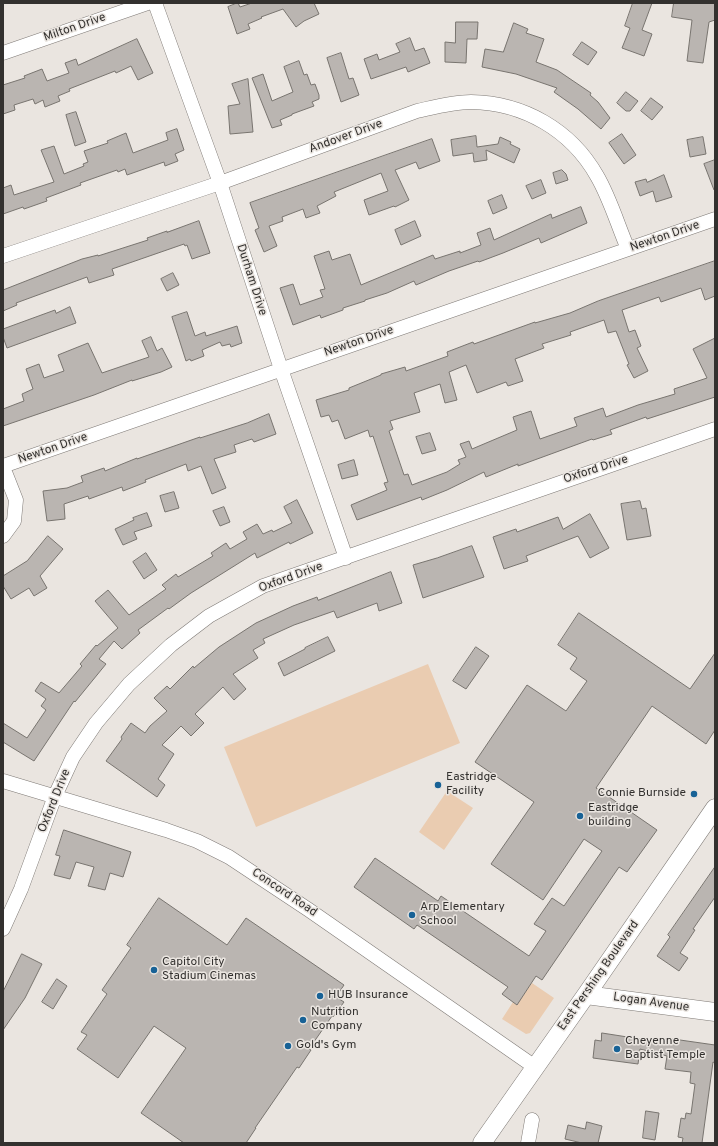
<!DOCTYPE html>
<style>
body{margin:0}
#map{position:relative;width:718px;height:1146px;overflow:hidden;background:#eae5e0;font-family:Overpass,sans-serif}
canvas{display:block}
.frame{position:absolute;inset:0;border:4px solid #33312f;pointer-events:none}
</style>
<div id="map">
<canvas width="718" height="1146"></canvas>
<div class="frame"></div>
</div>
<script>
const ctx = document.querySelector('canvas').getContext('2d');
ctx.lineJoin = 'round';
function fillPath(path, color) { ctx.fillStyle = color; ctx.fill(path, 'evenodd'); }
function trace(path, color, width, dash) { ctx.strokeStyle = color; ctx.lineWidth = width; ctx.lineCap = dash ? 'butt' : 'round'; ctx.setLineDash(dash || []); ctx.stroke(path); }
function drawText(font, color, halo, rows, align = 'center') {
  ctx.font = font + ' Overpass,sans-serif'; ctx.lineWidth = 3; ctx.setLineDash([]); ctx.textBaseline = 'middle'; ctx.strokeStyle = halo; ctx.fillStyle = color; for (const [text, x, y, turn = 0] of rows) {
    ctx.save(); ctx.translate(x, y); ctx.rotate((+turn || 0) * Math.PI / 180); ctx.textAlign = isNaN(turn) ? turn : align; if (halo) ctx.strokeText(text, 0, 0); ctx.fillText(text, 0, 0); ctx.restore();
  }
}
fillPath(new Path2D(`
 M 428,664 L 460,743 L 256,827 L 224,747 Z
 M 447,791 L 473,808 L 444,850 L 419,832 Z
 M 532,983 L 554,998 L 530,1033 L 526,1034 L 502,1019 L 513,1002 L 517,1004 Z`), '#eaccb1');
const building = new Path2D(`
 M 238,3 L 240,7 L 252,3 L 314,3 L 319,14 L 304,21 L 296,27 L 283,9 L 261,17 L 262,18 L 248,24 L 250,29 L 237,34 L 228,7 Z
 M 633,3 L 652,3 L 642,30 L 652,34 L 644,56 L 622,48 L 630,28 L 625,26 Z
 M 674,3 L 715,3 L 715,20 L 709,22 L 703,63 L 687,61 L 692,20 L 672,17 Z
 M 456,22 L 478,22 L 477,39 L 467,39 L 466,63 L 445,62 L 445,42 L 455,43 Z
 M 514,23 L 528,29 L 526,33 L 544,39 L 536,62 L 557,70 L 591,93 L 590,95 L 598,102 L 610,118 L 601,129 L 578,109 L 554,92 L 557,88 L 516,74 L 482,67 L 485,49 L 503,52 Z
 M 410,38 L 415,51 L 424,48 L 430,63 L 408,72 L 406,67 L 371,79 L 364,59 L 377,54 L 379,60 L 400,52 L 396,44 Z
 M 137,39 L 153,73 L 138,80 L 131,66 L 116,73 L 115,71 L 69,89 L 70,91 L 58,96 L 60,101 L 45,107 L 43,100 L 35,104 L 33,99 L 14,105 L 15,110 L 3,114 L 3,85 L 25,78 L 24,76 L 42,69 L 47,81 L 69,73 L 65,63 L 76,59 L 78,65 Z
 M 582,42 L 597,52 L 588,65 L 573,55 Z
 M 341,53 L 349,79 L 353,78 L 359,95 L 341,102 L 327,58 Z
 M 299,61 L 304,75 L 307,74 L 311,85 L 315,84 L 319,95 L 319,99 L 312,102 L 314,106 L 292,114 L 292,115 L 280,120 L 282,125 L 272,128 L 252,78 L 263,74 L 272,101 L 293,92 L 284,67 Z
 M 248,79 L 253,132 L 230,134 L 228,106 L 240,104 L 232,84 Z
 M 626,92 L 638,101 L 630,111 L 626,111 L 617,103 Z
 M 651,98 L 663,107 L 652,120 L 641,111 Z
 M 76,112 L 86,142 L 75,146 L 66,115 Z
 M 177,129 L 184,150 L 175,154 L 178,161 L 165,166 L 164,162 L 127,175 L 125,169 L 118,172 L 117,170 L 80,183 L 81,185 L 46,198 L 47,201 L 24,209 L 23,207 L 3,214 L 3,188 L 11,185 L 14,195 L 54,182 L 41,150 L 54,146 L 64,174 L 84,166 L 83,164 L 88,162 L 84,151 L 108,143 L 107,141 L 126,133 L 133,153 L 168,140 L 166,133 Z
 M 622,134 L 636,155 L 624,164 L 609,143 Z
 M 476,136 L 477,147 L 498,144 L 500,137 L 511,142 L 510,144 L 520,149 L 514,163 L 486,150 L 487,160 L 474,162 L 473,153 L 453,156 L 451,140 Z
 M 703,137 L 706,154 L 690,157 L 687,140 Z
 M 432,139 L 440,161 L 419,169 L 416,162 L 395,170 L 409,200 L 395,207 L 394,206 L 369,215 L 364,200 L 388,191 L 381,173 L 334,192 L 336,196 L 317,206 L 320,213 L 306,218 L 303,209 L 282,217 L 283,221 L 269,226 L 277,246 L 264,252 L 255,230 L 259,228 L 250,203 Z
 M 715,160 L 715,190 L 714,190 L 704,164 Z
 M 562,170 L 566,174 L 568,180 L 556,184 L 553,173 Z
 M 664,175 L 672,197 L 656,202 L 653,191 L 640,196 L 635,182 L 646,179 L 647,182 Z
 M 541,180 L 546,193 L 532,199 L 526,186 Z
 M 502,195 L 507,208 L 493,214 L 488,201 Z
 M 581,207 L 587,223 L 541,243 L 539,238 L 503,253 L 479,262 L 478,261 L 449,271 L 416,285 L 414,281 L 387,293 L 365,300 L 365,301 L 343,308 L 343,310 L 321,318 L 320,315 L 293,325 L 280,288 L 293,284 L 300,305 L 323,297 L 320,290 L 325,289 L 314,256 L 329,251 L 332,260 L 350,254 L 361,285 L 433,255 L 435,259 L 460,251 L 460,253 L 481,245 L 477,233 L 490,228 L 494,240 L 551,214 L 552,218 Z
 M 199,221 L 210,253 L 192,259 L 187,245 L 185,246 L 184,244 L 112,269 L 114,275 L 89,283 L 87,277 L 16,303 L 17,305 L 3,311 L 3,290 L 82,259 L 98,255 L 98,256 L 148,240 L 147,238 L 167,231 L 167,232 Z
 M 415,221 L 421,236 L 401,245 L 395,230 Z
 M 715,261 L 715,296 L 705,300 L 701,288 L 661,302 L 659,297 L 622,310 L 629,332 L 635,330 L 641,346 L 637,348 L 648,371 L 634,378 L 627,365 L 629,364 L 616,331 L 608,333 L 604,320 L 570,332 L 571,335 L 542,344 L 544,348 L 515,359 L 523,381 L 508,386 L 506,382 L 477,393 L 466,365 L 449,372 L 457,400 L 445,403 L 440,384 L 414,393 L 420,412 L 390,421 L 393,429 L 389,431 L 404,475 L 408,474 L 412,485 L 447,472 L 460,464 L 458,460 L 466,457 L 460,444 L 469,441 L 472,449 L 517,430 L 513,417 L 531,411 L 540,439 L 577,426 L 574,418 L 603,408 L 606,417 L 638,405 L 675,394 L 674,389 L 707,378 L 693,349 L 715,338 L 715,397 L 647,419 L 646,417 L 610,430 L 612,434 L 593,440 L 592,439 L 518,466 L 518,464 L 486,477 L 484,472 L 447,490 L 422,500 L 421,497 L 357,520 L 351,505 L 387,490 L 384,483 L 388,482 L 373,436 L 370,437 L 368,430 L 345,439 L 338,420 L 332,422 L 329,415 L 321,417 L 316,400 L 349,390 L 349,388 L 381,375 L 381,374 L 405,367 L 406,371 L 448,356 L 447,352 L 473,342 L 474,344 L 535,322 L 535,323 L 570,313 L 598,301 Z
 M 173,273 L 179,285 L 167,291 L 161,279 Z
 M 70,307 L 76,323 L 7,348 L 3,337 L 3,329 L 55,310 L 56,313 Z
 M 187,312 L 195,336 L 205,332 L 206,336 L 237,326 L 242,343 L 231,347 L 230,344 L 222,346 L 220,342 L 202,350 L 204,356 L 191,361 L 190,359 L 186,361 L 172,317 Z
 M 151,337 L 157,351 L 162,348 L 172,367 L 161,372 L 132,381 L 132,380 L 94,395 L 3,426 L 3,409 L 24,401 L 22,394 L 33,389 L 26,369 L 39,364 L 44,378 L 64,371 L 58,355 L 88,343 L 102,373 L 149,357 L 142,341 Z
 M 269,414 L 276,434 L 254,442 L 252,439 L 234,445 L 236,452 L 214,459 L 226,488 L 212,494 L 201,466 L 188,471 L 186,464 L 145,480 L 146,482 L 123,491 L 122,487 L 89,499 L 88,496 L 64,504 L 65,519 L 47,521 L 43,491 L 67,488 L 83,482 L 81,476 L 104,468 L 105,471 L 137,458 L 137,459 L 200,437 L 200,438 L 247,423 Z
 M 430,433 L 436,450 L 422,454 L 416,437 Z
 M 354,460 L 358,475 L 342,479 L 338,465 Z
 M 174,492 L 179,508 L 165,512 L 160,496 Z
 M 297,500 L 313,533 L 290,544 L 289,542 L 257,558 L 255,553 L 191,593 L 169,609 L 168,608 L 138,630 L 140,633 L 122,649 L 114,641 L 99,659 L 106,664 L 75,702 L 74,701 L 34,761 L 3,742 L 3,723 L 27,738 L 46,710 L 41,706 L 46,699 L 35,691 L 41,682 L 59,693 L 82,666 L 80,664 L 96,645 L 97,646 L 118,628 L 95,601 L 108,590 L 129,615 L 166,589 L 162,585 L 176,574 L 178,577 L 213,556 L 211,553 L 226,543 L 230,549 L 247,539 L 243,532 L 257,524 L 263,534 L 272,530 L 273,532 L 292,523 L 284,507 Z
 M 640,501 L 642,509 L 646,508 L 651,536 L 627,540 L 621,504 Z
 M 224,507 L 230,522 L 220,526 L 213,511 Z
 M 147,513 L 152,526 L 134,532 L 137,539 L 123,545 L 115,529 L 134,520 L 133,518 Z
 M 590,514 L 609,548 L 590,558 L 578,536 L 526,556 L 528,561 L 504,569 L 493,537 L 516,529 L 517,532 L 558,517 L 563,529 Z
 M 48,536 L 63,549 L 40,576 L 47,588 L 34,596 L 29,588 L 11,599 L 3,586 L 3,576 L 27,561 Z
 M 472,546 L 484,577 L 423,598 L 413,565 L 437,558 Z
 M 146,553 L 157,570 L 144,579 L 133,562 Z
 M 391,572 L 402,603 L 379,611 L 377,603 L 337,618 L 334,611 L 294,625 L 263,639 L 265,643 L 253,650 L 258,658 L 233,674 L 246,689 L 234,700 L 223,687 L 195,714 L 204,723 L 191,736 L 181,726 L 162,745 L 174,754 L 158,779 L 165,785 L 157,797 L 106,761 L 122,739 L 121,737 L 131,723 L 145,733 L 150,726 L 167,711 L 154,698 L 167,686 L 170,689 L 193,666 L 194,668 L 219,647 L 256,623 L 293,606 L 317,597 L 318,600 Z
 M 579,613 L 690,689 L 715,653 L 715,730 L 706,744 L 652,706 L 596,788 L 657,830 L 627,872 L 619,867 L 542,980 L 536,976 L 517,1005 L 502,994 L 508,987 L 417,925 L 414,929 L 354,887 L 375,858 L 438,901 L 441,896 L 529,956 L 546,931 L 534,924 L 552,898 L 564,906 L 602,851 L 584,839 L 543,900 L 491,864 L 534,802 L 475,762 L 527,685 L 566,711 L 587,681 L 570,669 L 577,658 L 558,645 Z
 M 328,637 L 335,651 L 284,676 L 278,663 L 305,649 L 305,648 Z
 M 476,647 L 489,656 L 466,689 L 453,681 Z
 M 64,830 L 131,852 L 123,877 L 110,873 L 105,890 L 88,886 L 94,867 L 76,862 L 70,879 L 54,875 L 60,856 L 56,855 Z
 M 715,867 L 715,897 L 693,929 L 695,930 L 680,953 L 688,958 L 679,971 L 657,956 L 670,937 L 668,935 Z
 M 159,898 L 227,945 L 246,918 L 344,985 L 336,997 L 344,1002 L 333,1017 L 332,1016 L 309,1049 L 311,1050 L 299,1068 L 297,1067 L 255,1128 L 256,1128 L 246,1143 L 184,1143 L 141,1113 L 186,1048 L 154,1026 L 118,1078 L 77,1049 L 87,1035 L 81,1032 L 107,994 L 102,990 L 131,948 L 127,945 Z
 M 22,954 L 42,964 L 25,998 L 3,1030 L 3,992 Z
 M 57,979 L 67,986 L 53,1009 L 42,1002 Z
 M 602,1033 L 653,1041 L 665,1044 L 666,1038 L 715,1045 L 715,1063 L 713,1062 L 702,1143 L 682,1143 L 683,1138 L 678,1137 L 681,1118 L 685,1119 L 686,1113 L 691,1114 L 695,1084 L 690,1083 L 691,1072 L 665,1069 L 667,1056 L 640,1049 L 638,1064 L 593,1058 L 595,1040 L 601,1041 Z
 M 646,1111 L 659,1113 L 655,1140 L 643,1138 Z
 M 587,1122 L 602,1126 L 598,1143 L 582,1143 L 565,1139 L 568,1125 L 585,1129 Z`);
fillPath(building, '#bab5b1');
trace(building, '#78746f', 1);
const minor = new Path2D(`
 M 155,3 L 220,183 L 281,369 L 346,558
 M 3,53 L 148,3
 M 3,256 L 220,183 L 417,111 C 435,107 453,102 471,102 C 524,103 571,130 597,176 C 610,198 618,226 628,249
 M 3,466 L 715,219
 M 3,467 L 16,500 L 14,521 L 3,536
 M 3,781 L 166,830 L 197,841 L 229,857 L 309,910 L 535,1067
 M 3,929 L 21,889 L 55,796 L 73,757 L 96,723 L 129,684 L 171,645 L 209,616 L 263,586 L 715,429
 M 528,1143 L 532,1120`);
const major = new Path2D(`
 M 586,995 L 715,1012
 M 482,1143 L 586,995 L 715,808`);
trace(minor, '#7f7a76', 15);
trace(major, '#7f7a76', 19);
trace(minor, '#fff', 14);
trace(major, '#fff', 18);
for (const [x, y, r, color] of [
 [438,785,4,"#186296"],
 [694,794,4,"#186296"],
 [580,816,4,"#186296"],
 [412,915,4,"#186296"],
 [154,970,4,"#186296"],
 [320,996,4,"#186296"],
 [303,1020,4,"#186296"],
 [288,1046,4,"#186296"],
 [617,1049,4,"#186296"]
]) { const dot = new Path2D(); dot.arc(x, y, r, 0, 2 * Math.PI); ctx.fillStyle = color; ctx.fill(dot); trace(dot, '#eae5e0', 1.5); }
drawText('12px', '#33312f', '#eae5e0', [
 ["Milton Drive",75,28,-19],
 ["Andover Drive",346,137,-20],
 ["Newton Drive",665,237,-19],
 ["Durham Drive",251,280,72],
 ["Newton Drive",359,342,-19],
 ["Newton Drive",53,449,-19],
 ["Oxford Drive",596,470,-18],
 ["Oxford Drive",291,578,-20],
 ["Oxford Drive",55,801,-68],
 ["Concord Road",284,893,34],
 ["East Pershing Boulevard",599,976,-55],
 ["Logan Avenue",651,1003,8]
]);
drawText('12px', '#33312f', '#eae5e0', [
 ["Eastridge",446,778],
 ["Facility",446,792],
 ["Connie Burnside",686,794,"right"],
 ["Eastridge",588,809],
 ["building",588,823],
 ["Arp Elementary",420,908],
 ["School",420,922],
 ["Capitol City",162,963],
 ["Stadium Cinemas",162,977],
 ["HUB Insurance",328,996],
 ["Nutrition",311,1013],
 ["Company",311,1027],
 ["Cheyenne",625,1042],
 ["Baptist Temple",625,1056],
 ["Gold's Gym",296,1046]
], 'left');
</script>
